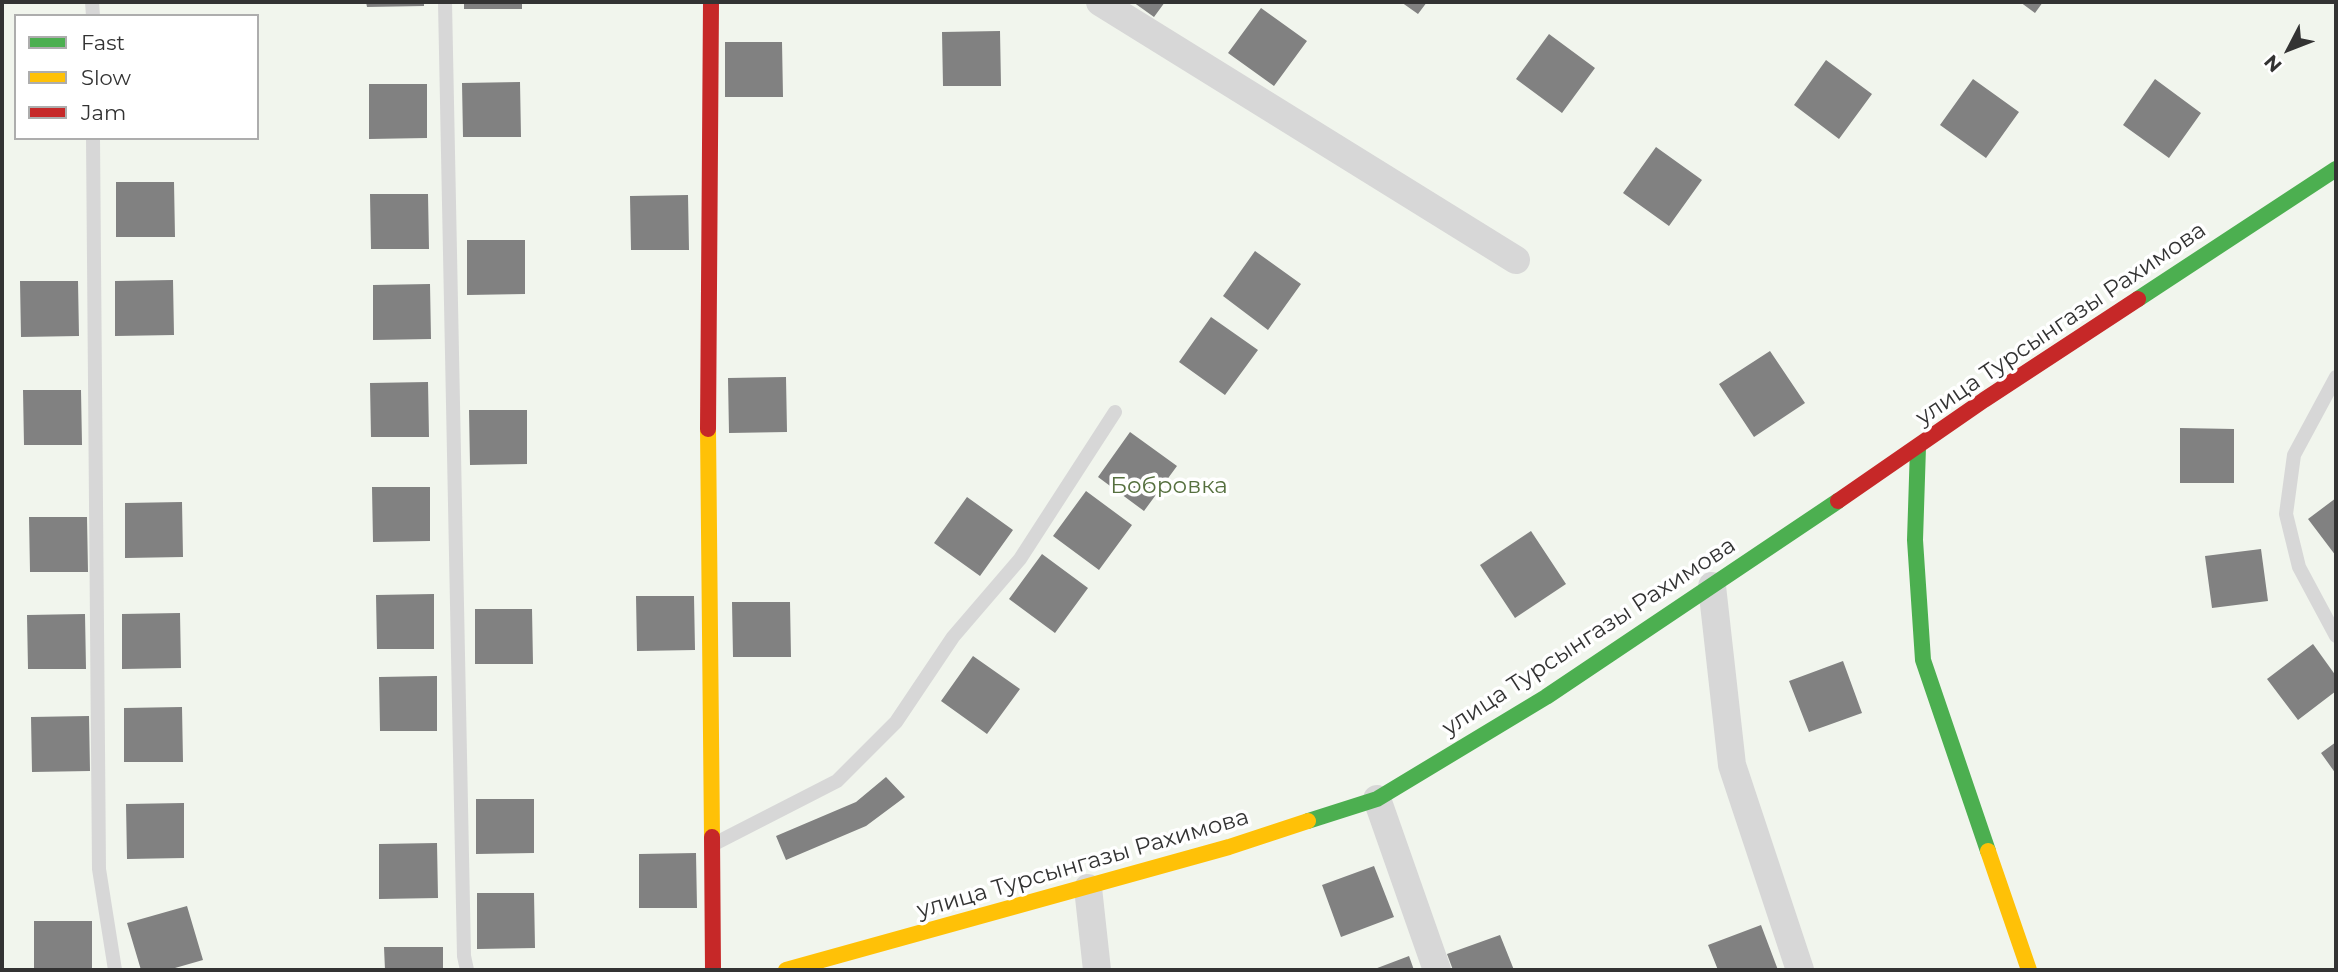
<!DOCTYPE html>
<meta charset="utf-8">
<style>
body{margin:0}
#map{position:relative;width:2338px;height:972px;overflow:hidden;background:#fff;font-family:Montserrat,sans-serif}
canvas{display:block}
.frame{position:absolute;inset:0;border:4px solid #333;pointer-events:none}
.legend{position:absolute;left:14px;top:14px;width:245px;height:126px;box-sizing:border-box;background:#fff;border:2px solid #adadad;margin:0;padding:9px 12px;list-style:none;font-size:21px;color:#333}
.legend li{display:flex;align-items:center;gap:14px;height:35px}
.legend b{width:35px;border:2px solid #adadad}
.north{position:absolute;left:2254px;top:14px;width:70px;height:70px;-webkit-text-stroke:5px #fff;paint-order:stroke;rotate:228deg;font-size:19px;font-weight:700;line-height:28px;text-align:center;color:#333}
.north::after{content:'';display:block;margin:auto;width:24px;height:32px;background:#333;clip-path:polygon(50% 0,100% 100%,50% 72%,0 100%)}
</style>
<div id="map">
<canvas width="2338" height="972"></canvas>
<div class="frame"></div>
<ul class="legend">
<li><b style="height:9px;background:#4caf50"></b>Fast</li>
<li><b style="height:9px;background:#ffc107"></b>Slow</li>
<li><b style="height:9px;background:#c62828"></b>Jam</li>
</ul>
<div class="north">N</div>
</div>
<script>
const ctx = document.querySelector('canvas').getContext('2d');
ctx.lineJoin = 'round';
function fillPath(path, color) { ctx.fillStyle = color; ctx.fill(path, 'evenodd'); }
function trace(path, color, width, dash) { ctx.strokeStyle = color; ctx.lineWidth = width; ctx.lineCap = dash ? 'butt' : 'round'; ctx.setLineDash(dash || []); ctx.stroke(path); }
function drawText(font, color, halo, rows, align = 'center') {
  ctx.font = font + ' Montserrat,sans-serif'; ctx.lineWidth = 7; ctx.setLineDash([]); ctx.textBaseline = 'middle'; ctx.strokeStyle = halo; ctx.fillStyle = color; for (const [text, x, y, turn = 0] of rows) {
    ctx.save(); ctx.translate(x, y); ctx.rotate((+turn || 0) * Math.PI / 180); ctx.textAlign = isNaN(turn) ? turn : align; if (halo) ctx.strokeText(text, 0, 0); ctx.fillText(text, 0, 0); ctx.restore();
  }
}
fillPath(new Path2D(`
 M 2,2 L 2336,2 L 2336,970 L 2,970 ZM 16,16 L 257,16 L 257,138 L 16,138 Z`), '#f1f5ed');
fillPath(new Path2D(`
 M 366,2 L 424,2 L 424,6 L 367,7 Z
 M 464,2 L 522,2 L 522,9 L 464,9 Z
 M 1133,2 L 1165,2 L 1154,17 Z
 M 1401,2 L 1427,2 L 1418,14 Z
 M 2020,2 L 2043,2 L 2035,13 Z
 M 1261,8 L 1307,41 L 1274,86 L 1228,53 Z
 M 1000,31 L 1001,86 L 943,86 L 942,32 Z
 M 1549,34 L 1595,68 L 1562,113 L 1516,79 Z
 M 725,42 L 782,42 L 783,97 L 725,97 Z
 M 1826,60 L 1872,94 L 1839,139 L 1794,105 Z
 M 1973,79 L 2019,112 L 1986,158 L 1940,125 Z
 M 2155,79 L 2201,113 L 2169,158 L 2123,125 Z
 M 520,82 L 521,137 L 463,137 L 462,83 Z
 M 369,84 L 427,84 L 427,138 L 369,139 Z
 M 1656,147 L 1702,180 L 1669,226 L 1623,193 Z
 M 116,182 L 174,182 L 175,237 L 116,237 Z
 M 370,194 L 428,194 L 429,249 L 371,249 Z
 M 688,195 L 689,250 L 631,250 L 630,196 Z
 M 467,240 L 525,240 L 525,294 L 467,295 Z
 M 1255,251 L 1301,284 L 1268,330 L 1223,296 Z
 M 173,280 L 174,335 L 115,336 L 115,281 Z
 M 20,281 L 78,281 L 79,336 L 21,337 Z
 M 430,284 L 431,339 L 373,340 L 373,285 Z
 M 1211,317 L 1258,350 L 1225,395 L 1179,362 Z
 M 1770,351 L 1805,403 L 1754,437 L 1719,384 Z
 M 786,377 L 787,432 L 729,433 L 728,378 Z
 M 428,382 L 429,437 L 371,437 L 370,383 Z
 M 23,390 L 81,390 L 82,445 L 24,445 Z
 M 469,410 L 527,410 L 527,464 L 470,465 Z
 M 2180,428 L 2234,429 L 2234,483 L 2180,483 Z
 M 1130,432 L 1177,466 L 1144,511 L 1098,477 Z
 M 372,487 L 430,487 L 430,541 L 373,542 Z
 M 1086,491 L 1132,525 L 1099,570 L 1053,536 Z
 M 967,497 L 1013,530 L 980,576 L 934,543 Z
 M 2336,498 L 2336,556 L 2308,519 Z
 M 182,502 L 183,557 L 125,558 L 125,503 Z
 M 29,517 L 87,517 L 88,572 L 30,572 Z
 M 1531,531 L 1566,584 L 1515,618 L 1480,565 Z
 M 2261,549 L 2268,601 L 2212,608 L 2205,556 Z
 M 1042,554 L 1088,588 L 1055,633 L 1009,599 Z
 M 434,594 L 434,649 L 377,649 L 376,595 Z
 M 636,596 L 694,596 L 695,650 L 637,651 Z
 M 732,602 L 790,602 L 791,657 L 733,657 Z
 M 475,609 L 532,609 L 533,664 L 475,664 Z
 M 180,613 L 181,668 L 122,669 L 122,614 Z
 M 85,614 L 86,669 L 28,669 L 27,615 Z
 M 2313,644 L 2336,676 L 2336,691 L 2298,720 L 2267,679 Z
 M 973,656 L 1020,689 L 987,734 L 941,701 Z
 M 1843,661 L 1862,713 L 1809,732 L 1789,681 Z
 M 437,676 L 437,731 L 380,731 L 379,677 Z
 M 182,707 L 183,762 L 124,762 L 124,708 Z
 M 89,716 L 90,771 L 32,772 L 31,717 Z
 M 2336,742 L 2336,774 L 2321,753 Z
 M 886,777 L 905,797 L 866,826 L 786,860 L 776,836 L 856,802 Z
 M 476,799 L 534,799 L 534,853 L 476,854 Z
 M 184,803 L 184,858 L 127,859 L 126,804 Z
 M 437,843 L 438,898 L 379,899 L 379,844 Z
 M 696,853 L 697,908 L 639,908 L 639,854 Z
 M 1374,866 L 1394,917 L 1341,937 L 1322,885 Z
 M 477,893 L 534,893 L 535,948 L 477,949 Z
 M 187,906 L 203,960 L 168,970 L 141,970 L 127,923 Z
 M 34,921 L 92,921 L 92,970 L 34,970 Z
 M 1761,925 L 1778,970 L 1718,970 L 1708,945 Z
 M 1500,935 L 1514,970 L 1453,970 L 1447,954 Z
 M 384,947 L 443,947 L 443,970 L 385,970 Z
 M 1409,956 L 1414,970 L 1372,970 Z`), '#818181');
trace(new Path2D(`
 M 92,2 L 93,16
 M 445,2 L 464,956 L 467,970
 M 93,138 L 99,869 L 115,970
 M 2336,377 L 2294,455 L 2286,514 L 2299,567 L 2336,636
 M 716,843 L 837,781 L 896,722 L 953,637 L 1020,559 L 1115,412`), '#d7d7d7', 14);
trace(new Path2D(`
 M 1100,2 L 1516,260
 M 1712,586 L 1732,765 L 1800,970
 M 1377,799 L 1437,970
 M 1088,888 L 1097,970`), '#d7d7d7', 28);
trace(new Path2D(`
 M 2138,299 L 2336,169
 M 1918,447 L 1915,540 L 1923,660 L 1988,851
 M 1308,821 L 1377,799 L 1546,697 L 1838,501`), '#4caf50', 16);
trace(new Path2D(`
 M 708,429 L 712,837
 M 1988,851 L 2029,970
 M 786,970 L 1229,847 L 1308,821`), '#ffc107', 16);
trace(new Path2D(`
 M 708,429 L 711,2
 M 1838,501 L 1984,400 L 2138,299
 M 712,837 L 713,970`), '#c62828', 16);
drawText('23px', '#333', '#fff', [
 ["улица Турсынгазы Рахимова",2061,324,-34],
 ["улица Турсынгазы Рахимова",1589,637,-33],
 ["улица Турсынгазы Рахимова",1083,864,-16]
]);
drawText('23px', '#56703f', '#fff', [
 ["Бобровка",1169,486]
]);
</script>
